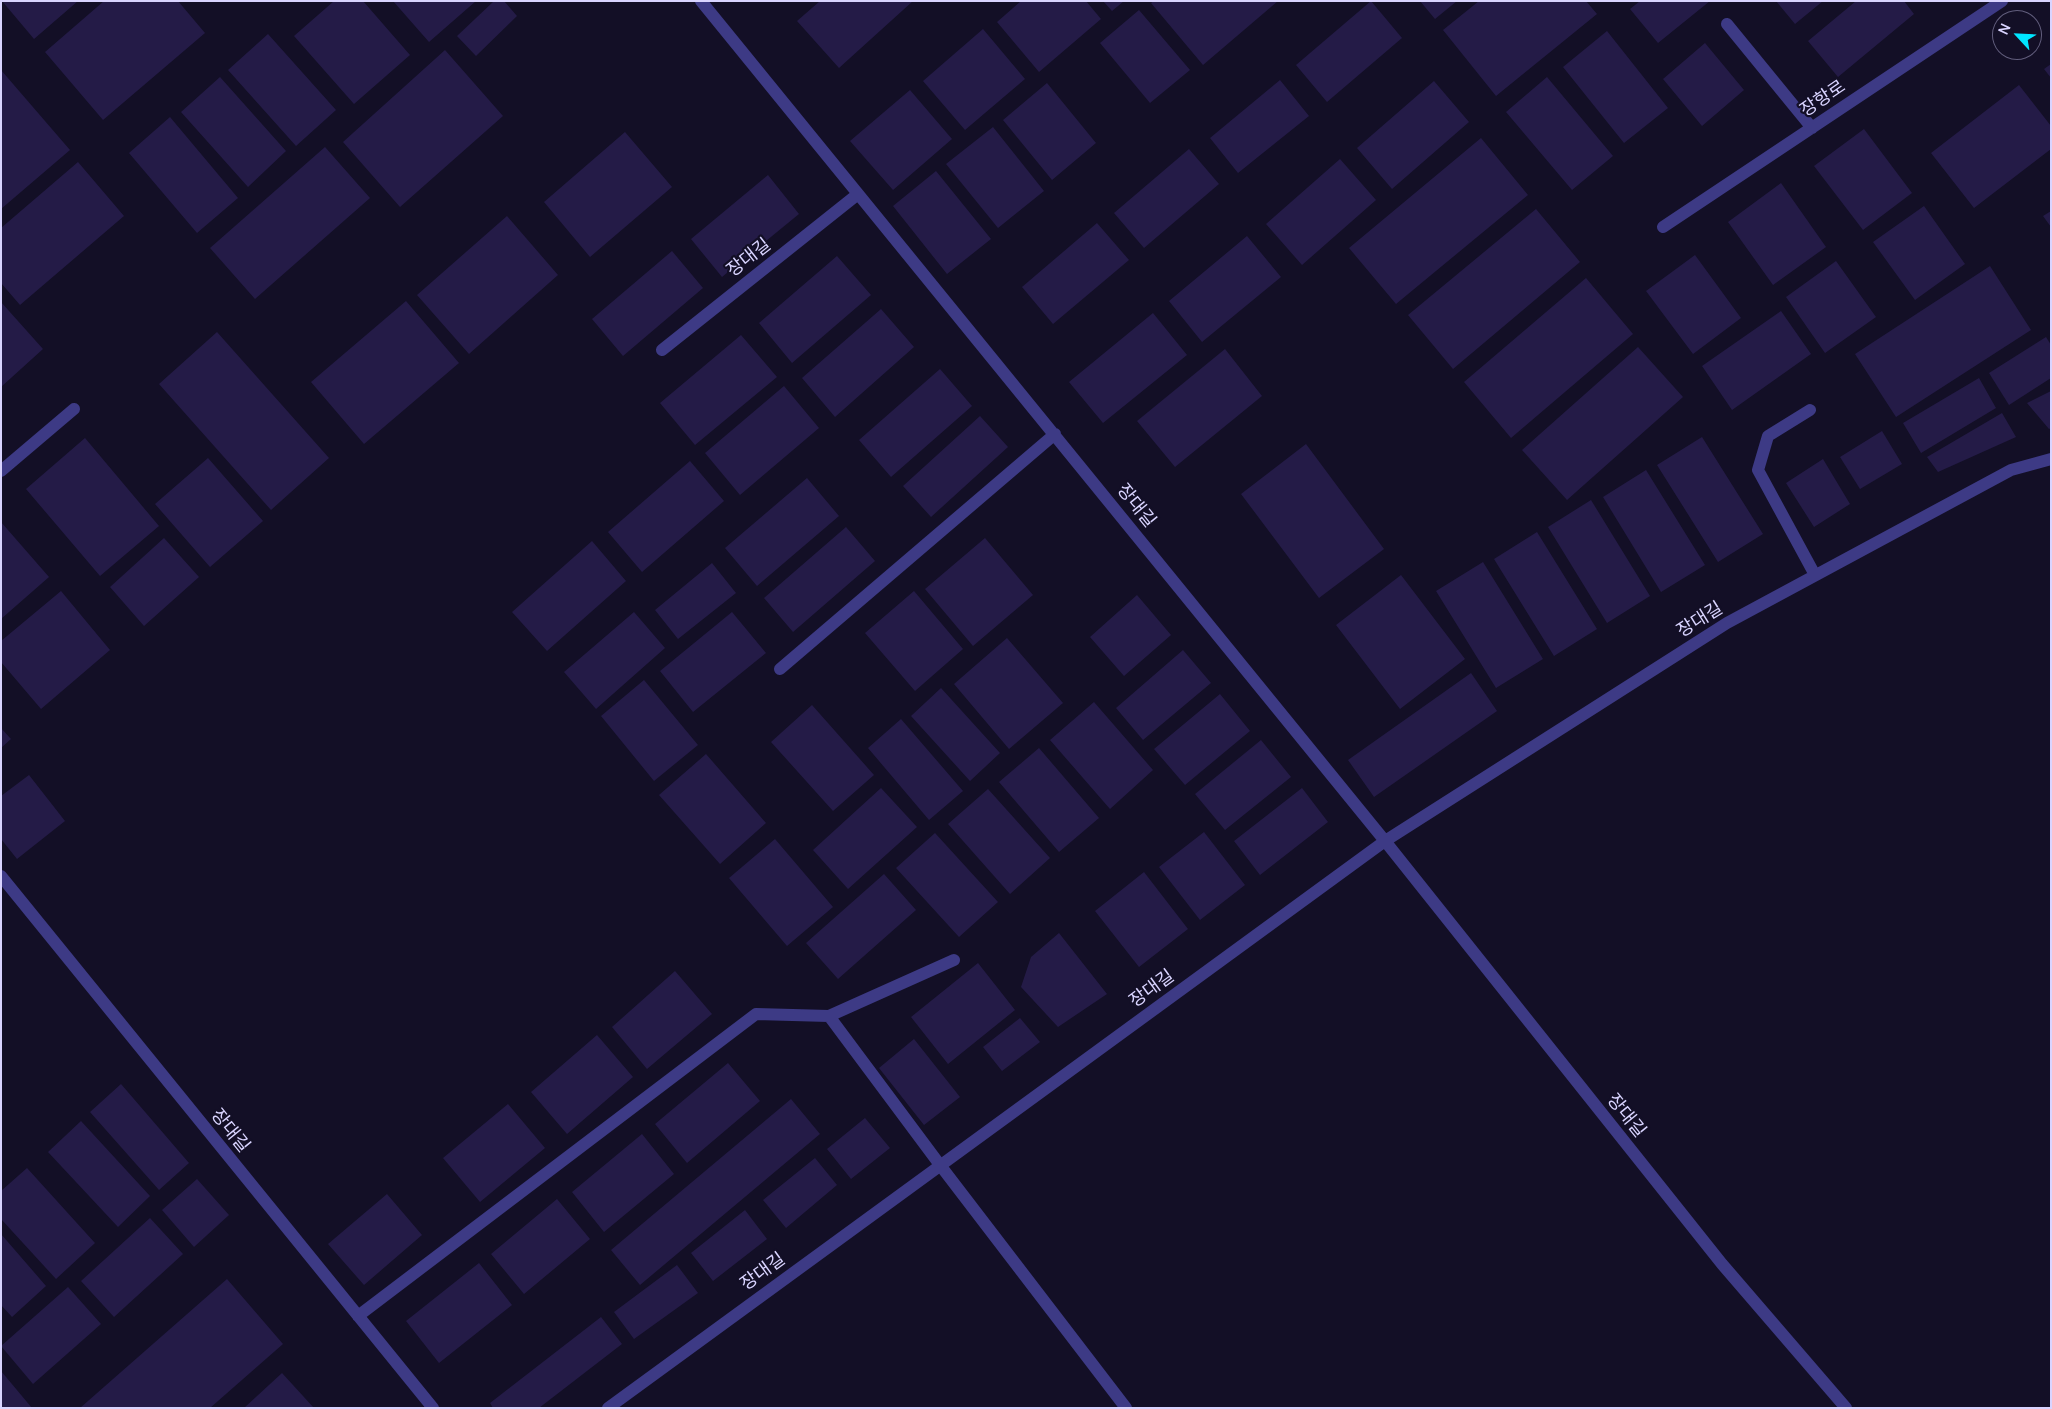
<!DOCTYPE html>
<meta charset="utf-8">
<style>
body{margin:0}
#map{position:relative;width:2052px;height:1409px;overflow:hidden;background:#130f26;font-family:Manrope,sans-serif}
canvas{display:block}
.frame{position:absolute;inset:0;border:2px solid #d9d4ff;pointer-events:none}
.north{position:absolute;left:1992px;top:10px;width:50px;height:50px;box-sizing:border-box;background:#130f26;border:1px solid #625e7d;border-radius:50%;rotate:295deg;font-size:14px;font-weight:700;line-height:20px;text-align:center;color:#d9d4ff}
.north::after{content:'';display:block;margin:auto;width:18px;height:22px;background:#00e5ff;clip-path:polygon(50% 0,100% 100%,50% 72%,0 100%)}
</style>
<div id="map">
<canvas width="2052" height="1409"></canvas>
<div class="frame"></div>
<div class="north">N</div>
</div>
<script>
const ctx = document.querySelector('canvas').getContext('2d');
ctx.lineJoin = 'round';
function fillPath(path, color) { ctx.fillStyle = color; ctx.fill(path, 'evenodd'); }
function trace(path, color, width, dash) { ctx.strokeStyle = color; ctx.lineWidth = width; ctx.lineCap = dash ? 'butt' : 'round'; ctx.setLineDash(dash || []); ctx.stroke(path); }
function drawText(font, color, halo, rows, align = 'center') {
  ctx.font = font + ' Manrope,"Noto Sans KR",sans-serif'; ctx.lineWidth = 4.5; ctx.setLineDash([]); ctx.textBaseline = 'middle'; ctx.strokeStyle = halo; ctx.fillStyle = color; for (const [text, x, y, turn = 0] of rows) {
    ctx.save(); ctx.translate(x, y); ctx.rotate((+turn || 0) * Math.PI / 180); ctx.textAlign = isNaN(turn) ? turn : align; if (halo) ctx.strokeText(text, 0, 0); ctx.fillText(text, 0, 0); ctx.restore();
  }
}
fillPath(new Path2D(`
 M 2,1 L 78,1 L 34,39 Z
 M 104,1 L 178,1 L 205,33 L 103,120 L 45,52 Z
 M 334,1 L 363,1 L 410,55 L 354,104 L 294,36 Z
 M 393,1 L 476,1 L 429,42 Z
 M 494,1 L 504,1 L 517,16 L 476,56 L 457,36 Z
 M 820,1 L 913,1 L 839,68 L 797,21 Z
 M 1021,1 L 1086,1 L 1101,19 L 1039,72 L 997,22 Z
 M 1103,1 L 1124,1 L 1112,11 Z
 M 1154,1 L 1278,1 L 1203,65 L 1151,3 Z
 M 1371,1 L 1402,38 L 1327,102 L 1296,65 Z
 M 1420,1 L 1457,1 L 1435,19 Z
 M 1479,1 L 1586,1 L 1597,14 L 1496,96 L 1443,30 Z
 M 1640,1 L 1710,1 L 1658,43 L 1630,9 Z
 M 1776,1 L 1823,1 L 1795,24 Z
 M 1856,1 L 1904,1 L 1914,14 L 1838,77 L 1808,41 Z
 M 1139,10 L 1190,70 L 1150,103 L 1100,43 Z
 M 983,29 L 1025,79 L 965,130 L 923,81 Z
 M 1607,31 L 1668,108 L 1624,143 L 1563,67 Z
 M 268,34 L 336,110 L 296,146 L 228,70 Z
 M 1705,43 L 1744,90 L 1702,126 L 1663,79 Z
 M 445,50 L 503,116 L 400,207 L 343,142 Z
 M 2051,64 L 2051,78 L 2044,69 Z
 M 1,70 L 70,150 L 1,209 Z
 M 220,77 L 286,151 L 248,187 L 181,112 Z
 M 1547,77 L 1613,156 L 1572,190 L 1506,112 Z
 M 1280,80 L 1309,116 L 1238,173 L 1210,138 Z
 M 1434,81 L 1469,122 L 1392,189 L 1357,148 Z
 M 1047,83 L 1096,143 L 1052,180 L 1003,120 Z
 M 2019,85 L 2051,126 L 2051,149 L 1974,208 L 1931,153 Z
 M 910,90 L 952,139 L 893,190 L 850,141 Z
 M 170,117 L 238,198 L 197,233 L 129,153 Z
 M 993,127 L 1044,191 L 998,228 L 946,164 Z
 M 1864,129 L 1912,193 L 1863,230 L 1814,166 Z
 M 625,132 L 672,187 L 590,257 L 544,202 Z
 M 1481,138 L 1528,195 L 1396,304 L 1349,248 Z
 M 325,147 L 370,198 L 255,299 L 210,248 Z
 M 1189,149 L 1219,184 L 1144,248 L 1114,213 Z
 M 1340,159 L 1376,200 L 1302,265 L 1266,224 Z
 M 78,162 L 124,216 L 20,305 L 1,283 L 1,228 Z
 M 936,171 L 991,239 L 947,274 L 893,206 Z
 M 768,175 L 799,214 L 722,277 L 691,239 Z
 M 1781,183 L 1826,247 L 1773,285 L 1728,222 Z
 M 1924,206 L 1965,264 L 1915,300 L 1873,242 Z
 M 1536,209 L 1580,262 L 1453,369 L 1408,315 Z
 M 2051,211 L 2051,227 L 2043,216 Z
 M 507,216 L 558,275 L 469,354 L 417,295 Z
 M 1097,223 L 1129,260 L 1053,324 L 1022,287 Z
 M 1247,236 L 1281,277 L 1202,342 L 1169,301 Z
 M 672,251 L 703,288 L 623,356 L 592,319 Z
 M 1695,255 L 1741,318 L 1693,354 L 1646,291 Z
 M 837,256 L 871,295 L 792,363 L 759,323 Z
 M 1836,261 L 1876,317 L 1825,353 L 1786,297 Z
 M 1990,266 L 2031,330 L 1896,417 L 1855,354 Z
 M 1586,278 L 1633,334 L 1511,438 L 1464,382 Z
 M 406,301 L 459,363 L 364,444 L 311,382 Z
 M 1,302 L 43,349 L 1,387 Z
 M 881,309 L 914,347 L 835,417 L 802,378 Z
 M 1781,311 L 1811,354 L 1732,410 L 1702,366 Z
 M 1153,313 L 1187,355 L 1103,423 L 1069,382 Z
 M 217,332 L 329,458 L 271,510 L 159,384 Z
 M 741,335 L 777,377 L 695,445 L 660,403 Z
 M 2046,337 L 2051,345 L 2051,378 L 2009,405 L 1989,373 Z
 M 1638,347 L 1683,397 L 1567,500 L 1522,450 Z
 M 1225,349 L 1262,396 L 1175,467 L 1137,421 Z
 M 940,369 L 972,406 L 891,477 L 859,440 Z
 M 1979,378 L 1996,408 L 1921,453 L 1903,423 Z
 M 784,386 L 819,428 L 740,495 L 705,453 Z
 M 2051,391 L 2051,428 L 2049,429 L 2027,403 Z
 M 2002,413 L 2016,437 L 1938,472 L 1927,457 Z
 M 980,416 L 1008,447 L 931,517 L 903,486 Z
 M 1882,431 L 1902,464 L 1860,489 L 1840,457 Z
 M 1702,437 L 1763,534 L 1718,562 L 1657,465 Z
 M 85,438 L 159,526 L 100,576 L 26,489 Z
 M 1306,444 L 1384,549 L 1319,598 L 1241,494 Z
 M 208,458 L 263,521 L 210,567 L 155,504 Z
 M 1823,459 L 1850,504 L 1814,527 L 1786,483 Z
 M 690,461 L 724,501 L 642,572 L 608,532 Z
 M 1646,470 L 1705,565 L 1661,592 L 1603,497 Z
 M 807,478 L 839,516 L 757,586 L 725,548 Z
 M 1591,500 L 1650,596 L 1607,623 L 1548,527 Z
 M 1,522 L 49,577 L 1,619 Z
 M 846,527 L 875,561 L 793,632 L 764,598 Z
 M 1537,532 L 1597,629 L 1554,656 L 1494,559 Z
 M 164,538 L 199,577 L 144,626 L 110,587 Z
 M 985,538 L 1033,595 L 973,646 L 925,589 Z
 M 592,541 L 626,581 L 547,651 L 512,612 Z
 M 1483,562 L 1543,659 L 1496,688 L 1436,591 Z
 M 712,563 L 736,593 L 678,639 L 655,610 Z
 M 1401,575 L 1465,659 L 1400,709 L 1336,625 Z
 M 61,591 L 110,650 L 41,709 L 1,662 L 1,641 Z
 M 914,591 L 963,649 L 915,691 L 865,633 Z
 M 1137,595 L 1171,635 L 1124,676 L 1090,637 Z
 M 634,612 L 665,648 L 596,709 L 564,672 Z
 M 732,612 L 766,653 L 693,712 L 660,671 Z
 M 1007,638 L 1063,703 L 1009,749 L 954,684 Z
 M 1183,650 L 1211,683 L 1143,740 L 1116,708 Z
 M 1471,673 L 1497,711 L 1374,797 L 1348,760 Z
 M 644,680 L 698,745 L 654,781 L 601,716 Z
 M 941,688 L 1000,753 L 970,781 L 911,716 Z
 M 1220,694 L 1250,731 L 1185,785 L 1154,749 Z
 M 1094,702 L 1153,770 L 1110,809 L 1050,740 Z
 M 812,705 L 874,775 L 833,811 L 771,742 Z
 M 901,719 L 963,791 L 929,820 L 868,748 Z
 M 1,728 L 11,739 L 1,748 Z
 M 1261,740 L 1291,777 L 1225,830 L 1195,794 Z
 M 1039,748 L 1099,818 L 1059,852 L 999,782 Z
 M 706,754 L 766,823 L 720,864 L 659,795 Z
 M 29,775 L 65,821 L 17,859 L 1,839 L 1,796 Z
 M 881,788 L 917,827 L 848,889 L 813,850 Z
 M 1302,788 L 1328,822 L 1260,875 L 1234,841 Z
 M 988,789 L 1050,858 L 1010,894 L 948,824 Z
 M 1204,832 L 1245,885 L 1200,920 L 1159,867 Z
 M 935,833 L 998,902 L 959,937 L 896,868 Z
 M 775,839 L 833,907 L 787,946 L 729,878 Z
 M 1144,872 L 1188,929 L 1139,967 L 1095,911 Z
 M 884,874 L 916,910 L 838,979 L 806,943 Z
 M 1059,933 L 1107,994 L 1058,1027 L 1021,987 L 1031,957 Z
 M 978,963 L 1015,1010 L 948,1064 L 911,1017 Z
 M 675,971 L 712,1014 L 647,1069 L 612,1027 Z
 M 1020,1018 L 1040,1042 L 1002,1071 L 983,1047 Z
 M 597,1035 L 633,1077 L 567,1134 L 531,1092 Z
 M 914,1039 L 960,1097 L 924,1125 L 879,1068 Z
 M 728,1063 L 760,1101 L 687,1163 L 655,1124 Z
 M 121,1084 L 189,1163 L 159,1190 L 90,1112 Z
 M 791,1099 L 820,1134 L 640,1285 L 611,1250 Z
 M 508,1104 L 545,1148 L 480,1202 L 443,1158 Z
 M 865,1118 L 890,1148 L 851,1179 L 827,1149 Z
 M 81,1121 L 150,1196 L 118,1227 L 48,1152 Z
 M 642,1134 L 674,1174 L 604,1232 L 572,1192 Z
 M 815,1158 L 837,1185 L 786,1228 L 763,1200 Z
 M 27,1168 L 95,1243 L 56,1279 L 1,1219 L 1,1191 Z
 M 197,1179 L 229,1215 L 194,1247 L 162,1210 Z
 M 387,1194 L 422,1235 L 364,1285 L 328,1244 Z
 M 557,1199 L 590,1239 L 524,1294 L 491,1254 Z
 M 745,1210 L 767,1239 L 713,1281 L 691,1253 Z
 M 150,1218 L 183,1254 L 114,1317 L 81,1281 Z
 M 1,1234 L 46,1286 L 12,1317 L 1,1305 Z
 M 479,1263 L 512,1305 L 439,1363 L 406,1321 Z
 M 677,1265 L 698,1293 L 634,1339 L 614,1312 Z
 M 227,1279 L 283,1344 L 210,1408 L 80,1408 Z
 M 68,1287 L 101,1324 L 33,1384 L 1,1346 Z
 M 601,1317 L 622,1344 L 539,1408 L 493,1408 L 490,1403 Z
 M 1,1371 L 32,1408 L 1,1408 Z
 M 282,1373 L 314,1408 L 244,1408 Z`), '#241b47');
trace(new Path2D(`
 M 701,1 L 1385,841 L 1722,1264 L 1846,1408
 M 1727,24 L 1812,128
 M 1663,227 L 2002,1
 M 662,350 L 858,194
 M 1810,410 L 1768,436 L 1758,470 L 1815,575
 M 1,471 L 74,409
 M 780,669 L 1055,434
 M 1,876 L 433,1408
 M 829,1016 L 954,960
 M 358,1316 L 756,1014 L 829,1016 L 940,1165 L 1126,1408
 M 608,1408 L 1385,841 L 1727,623 L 2011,470 L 2051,459`), '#3d3a85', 12);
drawText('18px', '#d9d4ff', '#130f26', [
 ["장항로",1823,99,-34],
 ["장대길",749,258,-38],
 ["장대길",1136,506,51],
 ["장대길",1700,620,-32],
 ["장대길",1152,989,-36],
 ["장대길",1626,1116,51],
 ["장대길",230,1131,51],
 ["장대길",763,1272,-36]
]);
</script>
